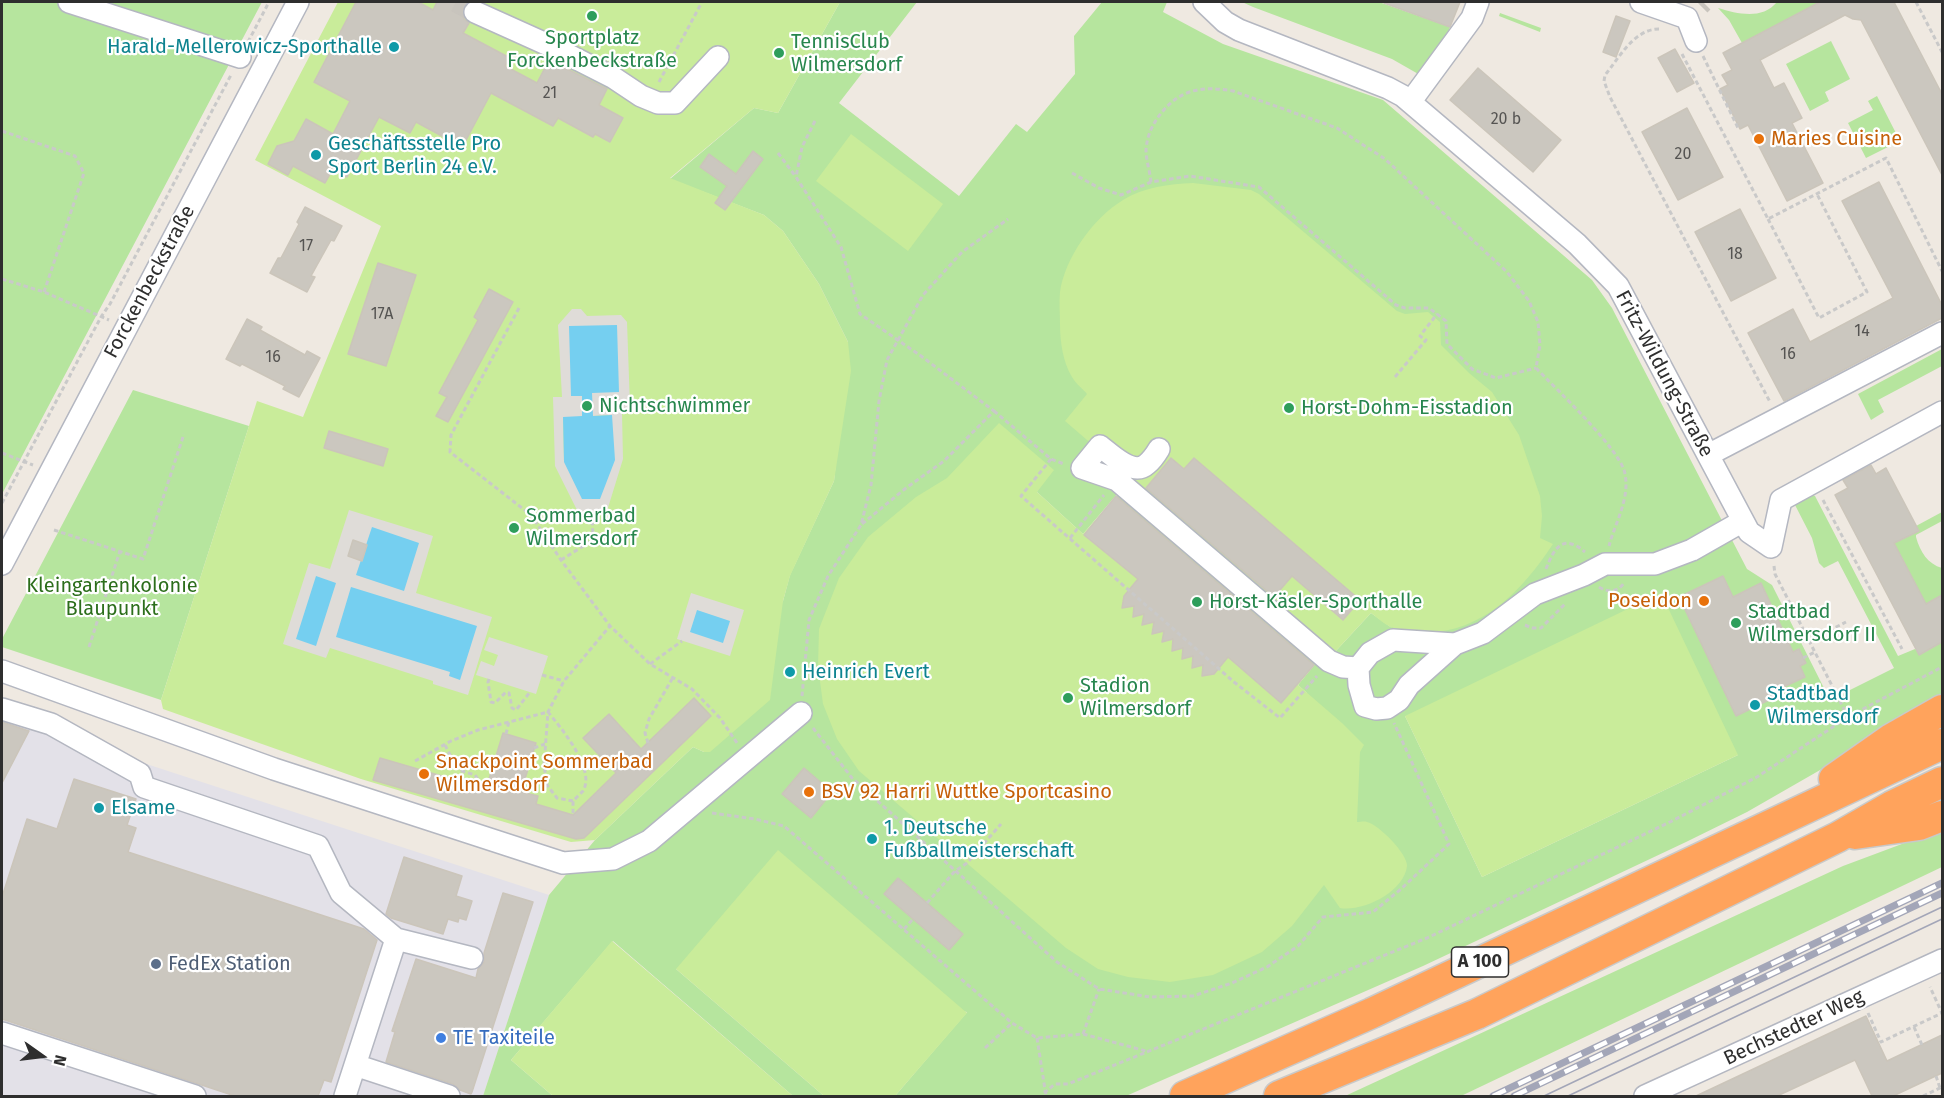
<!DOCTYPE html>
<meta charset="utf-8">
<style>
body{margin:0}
#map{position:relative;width:1944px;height:1098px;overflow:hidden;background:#efe9e1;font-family:"Fira Sans",sans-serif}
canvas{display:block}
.frame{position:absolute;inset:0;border:3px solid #2e2e2e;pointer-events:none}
.north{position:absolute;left:12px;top:1026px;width:60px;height:60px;-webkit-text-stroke:4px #fff;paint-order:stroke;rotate:104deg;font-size:16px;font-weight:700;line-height:24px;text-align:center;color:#2e2e2e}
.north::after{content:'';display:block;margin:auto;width:21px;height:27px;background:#2e2e2e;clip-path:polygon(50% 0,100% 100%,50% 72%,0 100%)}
</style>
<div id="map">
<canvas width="1944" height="1098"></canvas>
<div class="frame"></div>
<div class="north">N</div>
</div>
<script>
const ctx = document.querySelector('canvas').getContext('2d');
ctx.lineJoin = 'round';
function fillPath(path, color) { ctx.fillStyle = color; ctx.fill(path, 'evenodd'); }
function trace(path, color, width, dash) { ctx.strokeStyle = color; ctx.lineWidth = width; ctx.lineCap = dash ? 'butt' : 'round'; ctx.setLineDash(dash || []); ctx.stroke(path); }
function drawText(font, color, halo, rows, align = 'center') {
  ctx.font = font + ' "Fira Sans",sans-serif'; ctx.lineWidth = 4.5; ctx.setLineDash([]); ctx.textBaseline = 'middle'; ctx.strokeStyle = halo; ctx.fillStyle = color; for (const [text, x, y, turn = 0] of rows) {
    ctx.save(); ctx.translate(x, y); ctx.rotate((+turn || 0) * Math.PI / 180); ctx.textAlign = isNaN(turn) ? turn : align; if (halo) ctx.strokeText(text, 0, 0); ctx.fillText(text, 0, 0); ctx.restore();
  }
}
fillPath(new Path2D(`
 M 2,717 L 549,895 L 483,1096 L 2,1096 Z`), '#e3e1e8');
fillPath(new Path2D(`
 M 2,2 L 262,2 L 2,494 Z
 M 840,2 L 917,2 L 839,103 L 959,196 L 1016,124 L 1027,132 L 1075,74 L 1074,36 L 1102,2 L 1167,2 L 1163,12 L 1223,44 L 1383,100 L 1592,280 L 1612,308 L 1747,569 L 1772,585 L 1830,700 L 1894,668 L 1838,561 L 1824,568 L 1819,563 L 1812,538 L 1795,505 L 1813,495 L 1815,496 L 1898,656 L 1915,649 L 1921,653 L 1942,642 L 1942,700 L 1747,812 L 1686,842 L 1423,966 L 1126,1096 L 895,1096 L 967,1012 L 676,969 L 824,1096 L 793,1096 L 613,941 L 511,1060 L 553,1096 L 483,1096 L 549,895 L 595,840 L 693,747 L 704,752 L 783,601 L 790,575 L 834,481 L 848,342 L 819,284 L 783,231 L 764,215 L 670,179 L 754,108 L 778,113 ZM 1110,367 L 1392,628 L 1371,613 L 1334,653 ZM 1042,460 L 1037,492 L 1083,534 L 1118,493 L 1316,663 L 1298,685 L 1307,693 L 931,833 ZM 1405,716 L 1738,755 L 1482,877 Z
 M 1242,2 L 1379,2 L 1450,27 L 1445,41 L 1420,75 L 1392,59 L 1253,7 Z
 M 1777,2 L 1821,2 L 1742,43 L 1729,20 L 1718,8 C 1738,14 1762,20 1777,2 Z
 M 1500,13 L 1541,28 L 1540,32 L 1499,16 Z
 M 1831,41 L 1850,79 L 1825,92 L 1829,101 L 1810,111 L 1786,64 Z
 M 1877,96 L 1900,141 L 1866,158 L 1848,123 L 1873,110 L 1868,101 Z
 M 1942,349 L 1942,366 L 1878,400 L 1884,412 L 1871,420 L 1858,394 Z
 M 133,390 L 249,426 L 161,700 L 2,647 L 2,639 Z
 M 1942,512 L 1942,521 L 1916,535 L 1916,537 C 1920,552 1928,564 1942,568 L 1942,635 L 1894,543 L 1919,531 L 1916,526 Z
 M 1942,829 L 1942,867 L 1461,1096 L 1345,1096 L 1843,866 Z`), '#b6e59e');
fillPath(new Path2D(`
 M 338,2 L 840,2 L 778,113 L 754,108 L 670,178 L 764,215 L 783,231 L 819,284 L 848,342 L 851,371 L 834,481 L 790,576 L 783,601 L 770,700 L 710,752 L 704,752 L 693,747 L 595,840 L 571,842 L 361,779 L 163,709 L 161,700 L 257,401 L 303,417 L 381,226 L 255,160 Z
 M 851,134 L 943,204 L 908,251 L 816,181 Z
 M 1193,183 L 1251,190 L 1259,194 L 1397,311 L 1405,314 L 1428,312 L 1440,322 L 1441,345 L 1469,373 L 1492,392 L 1519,435 L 1540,496 L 1542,516 L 1540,538 L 1553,544 C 1516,600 1467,647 1394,628 C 1386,626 1378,618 1371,613 L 1334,653 L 1065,421 L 1087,394 C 1083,389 1076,384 1072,377 C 1063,362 1060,342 1060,324 C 1060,314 1059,303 1060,292 C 1065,258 1093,218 1123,200 C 1144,187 1169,184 1193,183 Z
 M 999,423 L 1054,470 L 1037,492 L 1083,534 L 1119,493 L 1316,663 L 1298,685 L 1342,723 L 1364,745 L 1360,752 L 1357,822 C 1361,822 1364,821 1367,822 C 1378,824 1408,854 1407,866 C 1404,892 1363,912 1340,908 L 1324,885 L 1292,926 L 1262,952 L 1213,975 L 1170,982 L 1128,977 L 1098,969 L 1066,948 L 859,771 L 837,739 L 823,704 L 818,666 L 819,629 L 839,578 L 868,537 L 916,497 L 947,478 Z
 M 1661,593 L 1738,755 L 1482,877 L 1405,716 Z
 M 778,850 L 967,1013 L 895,1096 L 824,1096 L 676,969 Z
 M 612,941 L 793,1096 L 553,1096 L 511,1060 Z`), '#c9ec9a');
fillPath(new Path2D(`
 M 572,309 L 581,309 L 587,316 L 621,315 L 627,322 L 630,406 L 622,414 L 623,459 L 607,511 L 578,512 L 555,466 L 553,397 L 562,397 L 558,325 ZM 617,325 L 592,392 L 592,416 L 612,415 L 564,462 L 563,418 L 582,417 L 582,395 L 571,396 Z
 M 349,510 L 433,536 L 416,593 L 492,617 L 468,695 L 433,684 L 433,681 L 330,648 L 326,658 L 283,644 L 309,563 L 330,569 Z
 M 691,593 L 744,610 L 730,656 L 677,639 Z
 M 489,637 L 548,656 L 536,694 L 476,675 L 481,661 L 494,666 L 498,655 L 484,650 Z`), '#dfdcd8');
fillPath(new Path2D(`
 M 617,325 L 619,392 L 592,393 L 593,416 L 612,415 L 615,460 L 600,499 L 582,499 L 564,462 L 563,417 L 582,416 L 582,396 L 571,396 L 569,326 Z
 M 372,527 L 419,543 L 404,591 L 356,575 Z
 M 316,576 L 336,583 L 316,646 L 296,639 Z
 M 351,587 L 477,626 L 460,680 L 449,676 L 450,672 L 336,637 Z
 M 697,610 L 730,621 L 723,643 L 690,632 Z`), '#75cff0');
const building = new Path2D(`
 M 356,2 L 418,2 L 433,10 L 437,2 L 468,2 L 464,6 L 462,13 L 464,19 L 469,23 L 463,33 L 510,58 L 505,66 L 537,83 L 549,60 L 607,89 L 599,105 L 623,118 L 610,142 L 595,134 L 593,137 L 558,118 L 553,126 L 491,93 L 464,144 L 455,139 L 453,142 L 416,122 L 410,133 L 379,117 L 347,177 L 333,169 L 325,183 L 293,166 L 288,175 L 268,164 L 277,146 L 294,141 L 306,119 L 333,134 L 350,101 L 314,82 Z
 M 1385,2 L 1460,2 L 1450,27 L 1384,3 Z
 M 1820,2 L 1894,2 L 1942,94 L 1942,175 L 1861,20 L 1853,19 L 1845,15 L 1760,60 L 1774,88 L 1784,83 L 1802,118 L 1792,123 L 1823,183 L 1787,201 L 1748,125 L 1740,129 L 1720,89 L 1728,85 L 1722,75 L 1732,70 L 1723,53 Z
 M 1616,16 L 1630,21 L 1616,57 L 1603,52 Z
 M 1675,49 L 1694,83 L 1677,92 L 1658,58 Z
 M 1478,68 L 1561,140 L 1533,172 L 1450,100 Z
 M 1687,108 L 1723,177 L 1678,200 L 1642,132 Z
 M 753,151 L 763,159 L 725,210 L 715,203 L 727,186 L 700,167 L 709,154 L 736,174 Z
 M 1879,182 L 1942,305 L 1942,318 L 1784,401 L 1748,333 L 1793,309 L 1810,342 L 1893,298 L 1842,201 Z
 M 305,207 L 342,226 L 334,241 L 331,240 L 311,276 L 315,277 L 307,292 L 270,273 L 278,258 L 281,258 L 299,224 L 297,222 Z
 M 1740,209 L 1776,278 L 1731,301 L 1695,232 Z
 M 378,263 L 416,275 L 386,366 L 348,354 Z
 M 489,289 L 513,302 L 448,422 L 436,416 L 447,397 L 439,393 L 478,320 L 474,317 Z
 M 247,319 L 262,327 L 260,330 L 305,355 L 307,351 L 320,358 L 299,397 L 283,389 L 285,386 L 242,364 L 240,366 L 226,359 Z
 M 329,431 L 388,449 L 383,466 L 324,448 Z
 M 1171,458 L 1184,469 L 1194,458 L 1360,600 L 1343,620 L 1292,576 L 1274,597 L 1146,488 Z
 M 1871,465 L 1876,474 L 1886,468 L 1919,531 L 1894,543 L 1926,604 L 1942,595 L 1942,642 L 1919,655 L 1835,495 L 1848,488 L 1843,480 Z
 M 1116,496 L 1314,665 L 1281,703 L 1228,657 L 1214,674 L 1202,676 L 1203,665 L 1192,668 L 1193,656 L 1182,659 L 1183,648 L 1172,651 L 1173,639 L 1162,642 L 1164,631 L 1152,634 L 1154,622 L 1142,625 L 1144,614 L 1133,617 L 1134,606 L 1122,608 L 1124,596 L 1138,579 L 1084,535 Z
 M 353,540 L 367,545 L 362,561 L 348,556 Z
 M 1723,576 L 1733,597 L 1761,583 L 1793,652 L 1799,649 L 1806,663 L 1800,666 L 1805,677 L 1777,690 L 1779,695 L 1736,716 L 1679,597 Z
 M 694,698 L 711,716 L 584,838 L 576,839 L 373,780 L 380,758 L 486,789 L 503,733 L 536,743 L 521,792 L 538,796 L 536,804 L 573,815 L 616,773 L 583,738 L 609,714 L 641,749 Z
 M 2,722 L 29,731 L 2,783 Z
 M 804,768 L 832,792 L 811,818 L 782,794 Z
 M 74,779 L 136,799 L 127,825 L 136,828 L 128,852 L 364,929 L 377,940 L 331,1082 L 324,1080 L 318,1096 L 235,1096 L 2,1019 L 2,897 L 27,819 L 57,829 Z
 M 404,857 L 462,876 L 456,896 L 472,901 L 466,920 L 459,918 L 458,922 L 448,919 L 443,934 L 391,918 L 386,914 Z
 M 898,878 L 963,934 L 949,950 L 884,894 Z
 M 503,893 L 533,902 L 472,1092 L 471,1094 L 460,1090 L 453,1084 L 386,1062 L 395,1032 L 392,1031 L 416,959 L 476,978 L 478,969 L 484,962 L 484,953 Z
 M 1866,1016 L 1887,1061 L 1942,1035 L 1942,1073 L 1893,1096 L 1872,1096 L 1855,1060 L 1777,1096 L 1696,1096 Z`);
fillPath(building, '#cbc7bf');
trace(building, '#cbc5ba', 1.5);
trace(new Path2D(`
 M 456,2 L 475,12
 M 1700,5 L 1703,2`), '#c8c4bd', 21, [21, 10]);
const minor = new Path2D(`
 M 69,2 L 240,57
 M 1204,2 L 1225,22 L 1239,30 L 1388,88 L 1403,96 L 1577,244 L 1618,286 L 1749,532 L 1771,547 L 1781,500 L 1942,412
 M 1641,2 L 1687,18 L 1696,41
 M 475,12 L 555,48 L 614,78 L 641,96 L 658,103 L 675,103 L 718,57
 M 1411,101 L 1472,18 L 1478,2
 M 1159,449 C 1156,454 1152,460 1147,464 C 1133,477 1111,454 1100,446 L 1082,468 L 1117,480 L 1329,661 L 1343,667 L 1358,668
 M 1708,455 L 1942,333
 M 2,564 L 298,2
 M 1455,644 L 1409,685 L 1399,700 L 1387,708 L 1376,709 L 1365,706 L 1359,685 L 1358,668 L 1370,653 L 1393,640 L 1455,644 L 1483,633 L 1535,594 L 1584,575 L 1605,564 L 1655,564 L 1692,550 L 1743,521
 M 2,671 L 274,769 L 563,863 L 613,859 L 649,841 L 801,713
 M 2,709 L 51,724 L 140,774 L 144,787 L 318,846 L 341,893 L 396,939 L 345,1096
 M 396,939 L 472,958
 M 2,1033 L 195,1096
 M 355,1065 L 449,1096
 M 1645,1096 L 1942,960`);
const highway = new Path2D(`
 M 1834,779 L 1891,739 L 1942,710
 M 1855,834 L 1919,825 L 1942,816
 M 1185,1096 L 1372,1013 L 1942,744
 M 1279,1096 L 1477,1014 L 1838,837 L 1892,806 L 1942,782`);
trace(minor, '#b4b7c1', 24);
trace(highway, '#c9c9c9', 33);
trace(new Path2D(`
 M 1916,2 L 1942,52
 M 1659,29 C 1634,29 1619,58 1605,75 L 1604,81 L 1610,97 L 1770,402
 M 248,42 L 269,2
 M 1682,54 L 1768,219 L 1886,158 L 1942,271
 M 1703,56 L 1739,130
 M 659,82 L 702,2
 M 815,121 L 802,147 L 796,177 L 841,247 L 860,314 L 921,356 L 994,411 L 944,461 L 906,488 L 862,524
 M 2,131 L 75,156 L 84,173 L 44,292
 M 778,153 L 796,177
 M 1072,173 L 1099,188 L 1121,195 L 1151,182 L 1190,176 L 1259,187 L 1396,305 L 1405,308 L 1429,308 L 1446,321 L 1447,344 L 1472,369 L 1496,378 L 1536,368
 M 1151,182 C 1150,172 1146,160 1146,150 C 1147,135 1153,123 1162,112 C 1182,88 1204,86 1233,91 L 1337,128 L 1385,159 L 1507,272 L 1529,301 L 1538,322 L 1540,345 L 1536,368
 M 1768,219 L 1819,318 L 1867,292 L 1817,194
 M 2,279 L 44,292 L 109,320
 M 519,308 L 451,435 L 450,452 L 531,515 L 561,560 L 610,626 L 650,664 L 692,689 L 720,718 L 737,743
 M 1536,368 C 1555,388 1622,451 1625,474 C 1630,499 1615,523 1609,546
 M 1395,377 L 1426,340 L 1420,336 L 1437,314
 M 994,411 L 1051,459 L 1064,464
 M 2,453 L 33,465
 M 1051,459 L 1021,496 L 1234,682 L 1280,718 L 1317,676
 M 1823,500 L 1902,649
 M 2,503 L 101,317 L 110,304 L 231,75
 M 54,530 L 143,559 L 184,434
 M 1070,538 L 1104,495
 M 561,560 L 593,540 L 592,512
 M 1774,566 L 1775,574 L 1848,717
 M 1546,569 C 1554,548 1563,533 1585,552
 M 1599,587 C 1608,593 1618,592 1624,583
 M 1525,625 L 1532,628 L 1541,628 L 1565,604
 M 1809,641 L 1846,622
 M 89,647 L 120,551
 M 1803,658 L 1815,652
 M 650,664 L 682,641
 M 542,675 L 564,681
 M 489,679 L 488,682 L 491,702 L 495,703 L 506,692 L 509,693 L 512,708 L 516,710 L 530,692
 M 802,696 L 809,620 L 828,576 L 861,525 L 871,485 L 879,401 L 887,360 L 923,295 L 962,252 L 1008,219
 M 813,728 L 852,778 L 1057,962 L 1099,989 L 1150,997 L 1193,996 L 1232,983 L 1267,967 L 1298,946 L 1323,917 L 1373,912 L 1401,889 L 1449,844 L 1394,723
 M 506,734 L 509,721
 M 648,743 L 645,733 L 649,719 L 672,679
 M 445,745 L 451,757 L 462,771 L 475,775 L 484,788
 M 534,748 L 545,744
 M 415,761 L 451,741 L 478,730 L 548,712 C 561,728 596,769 583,791 C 580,794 576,798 573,801 L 573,815
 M 573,801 L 557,798 L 547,785 L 544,765 L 548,712 L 564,681 L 610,626
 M 712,813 L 755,819 L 784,826 L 1012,1023 L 1037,1038 L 1083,1034 L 1146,1051
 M 927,903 L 955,871 L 967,863 L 1001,824
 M 904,929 L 913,919
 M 1868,1013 L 1881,1042 L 1942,1013 L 1930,987
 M 1914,1027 L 1922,1045
 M 1083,1034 L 1099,989
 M 1037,1038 L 1046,1096
 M 985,1048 L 1012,1023
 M 1936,1076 L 1940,1088
 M 1044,1093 L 1055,1084 L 1068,1084 L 1427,938 L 1670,822 L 1757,777 L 1848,717 L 1942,667
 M 1923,1096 L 1942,1087`), '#c9c9c9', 3, [4.5, 3]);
trace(minor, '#fff', 21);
trace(highway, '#ffa35c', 30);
trace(new Path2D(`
 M 1544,1096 L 1942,907
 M 1568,1096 L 1942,919`), '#a3a6b8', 1.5);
const rail = new Path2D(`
 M 1493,1096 L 1942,883
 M 1514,1096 L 1942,893`);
trace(rail, '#a3a6b8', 7);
trace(rail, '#fff', 4.5, [14]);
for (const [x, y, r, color] of [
 [592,16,6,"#2e9e5b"],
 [394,47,6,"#0f9aa8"],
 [779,53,6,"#2e9e5b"],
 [1759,139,6,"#e8710a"],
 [316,155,6,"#0f9aa8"],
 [587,406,6,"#2e9e5b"],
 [1289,408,6,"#2e9e5b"],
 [514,528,6,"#2e9e5b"],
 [1704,601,6,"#e8710a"],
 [1197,602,6,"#2e9e5b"],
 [1736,623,6,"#2e9e5b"],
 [790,672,6,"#0f9aa8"],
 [1068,698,6,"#2e9e5b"],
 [1755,705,6,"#0f9aa8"],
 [424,774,6,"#e8710a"],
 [809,792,6,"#e8710a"],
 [99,808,6,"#0f9aa8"],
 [872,839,6,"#0f9aa8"],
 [156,964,6,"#5c6f8a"],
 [441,1038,6,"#3f7fe0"]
]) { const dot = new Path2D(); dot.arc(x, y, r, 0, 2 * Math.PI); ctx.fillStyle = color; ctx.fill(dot); trace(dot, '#fff', 2); }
drawText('16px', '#555452', null, [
 ["21",550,94],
 ["20 b",1506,120],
 ["20",1683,155],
 ["17",306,247],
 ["18",1735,255],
 ["17A",382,315],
 ["14",1862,332],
 ["16",1788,355],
 ["16",273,358]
]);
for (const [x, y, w] of [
 [1480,962,57]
]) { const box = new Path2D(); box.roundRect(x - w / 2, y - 15, w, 30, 4.5); ctx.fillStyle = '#fff'; ctx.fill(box); trace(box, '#2e2e2e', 1.5); }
drawText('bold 18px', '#2e2e2e', null, [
 ["A 100",1480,962]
]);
drawText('20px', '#27864d', '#fff', [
 ["Sportplatz",592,38,"center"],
 ["Forckenbeckstraße",592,61,"center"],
 ["TennisClub",791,42],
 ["Wilmersdorf",791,65],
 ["Nichtschwimmer",599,406],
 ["Horst-Dohm-Eisstadion",1301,408],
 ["Sommerbad",526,516],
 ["Wilmersdorf",526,539],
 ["Horst-Käsler-Sporthalle",1209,602],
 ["Stadtbad",1748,612],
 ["Wilmersdorf II",1748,635],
 ["Stadion",1080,686],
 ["Wilmersdorf",1080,709]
], 'left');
drawText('20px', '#0d838f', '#fff', [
 ["Harald-Mellerowicz-Sporthalle",382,47,"right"],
 ["Geschäftsstelle Pro",328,144],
 ["Sport Berlin 24 e.V.",328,167],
 ["Heinrich Evert",802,672],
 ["Stadtbad",1767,694],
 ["Wilmersdorf",1767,717],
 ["Elsame",111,808],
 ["1. Deutsche",884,828],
 ["Fußballmeisterschaft",884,851]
], 'left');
drawText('20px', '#c56008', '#fff', [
 ["Maries Cuisine",1771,139],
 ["Poseidon",1692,601,"right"],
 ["Snackpoint Sommerbad",436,762],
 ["Wilmersdorf",436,785],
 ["BSV 92 Harri Wuttke Sportcasino",821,792]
], 'left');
drawText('20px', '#2e2e2e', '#fff', [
 ["Forckenbeckstraße",150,282,-62],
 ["Fritz-Wildung-Straße",1664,374,62],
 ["Bechstedter Weg",1794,1028,-25]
]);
drawText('20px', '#2c6e1b', '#fff', [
 ["Kleingartenkolonie",112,586],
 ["Blaupunkt",112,609]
]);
drawText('20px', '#4e5e75', '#fff', [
 ["FedEx Station",168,964]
], 'left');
drawText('20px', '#366cbe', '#fff', [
 ["TE Taxiteile",453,1038]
], 'left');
</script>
